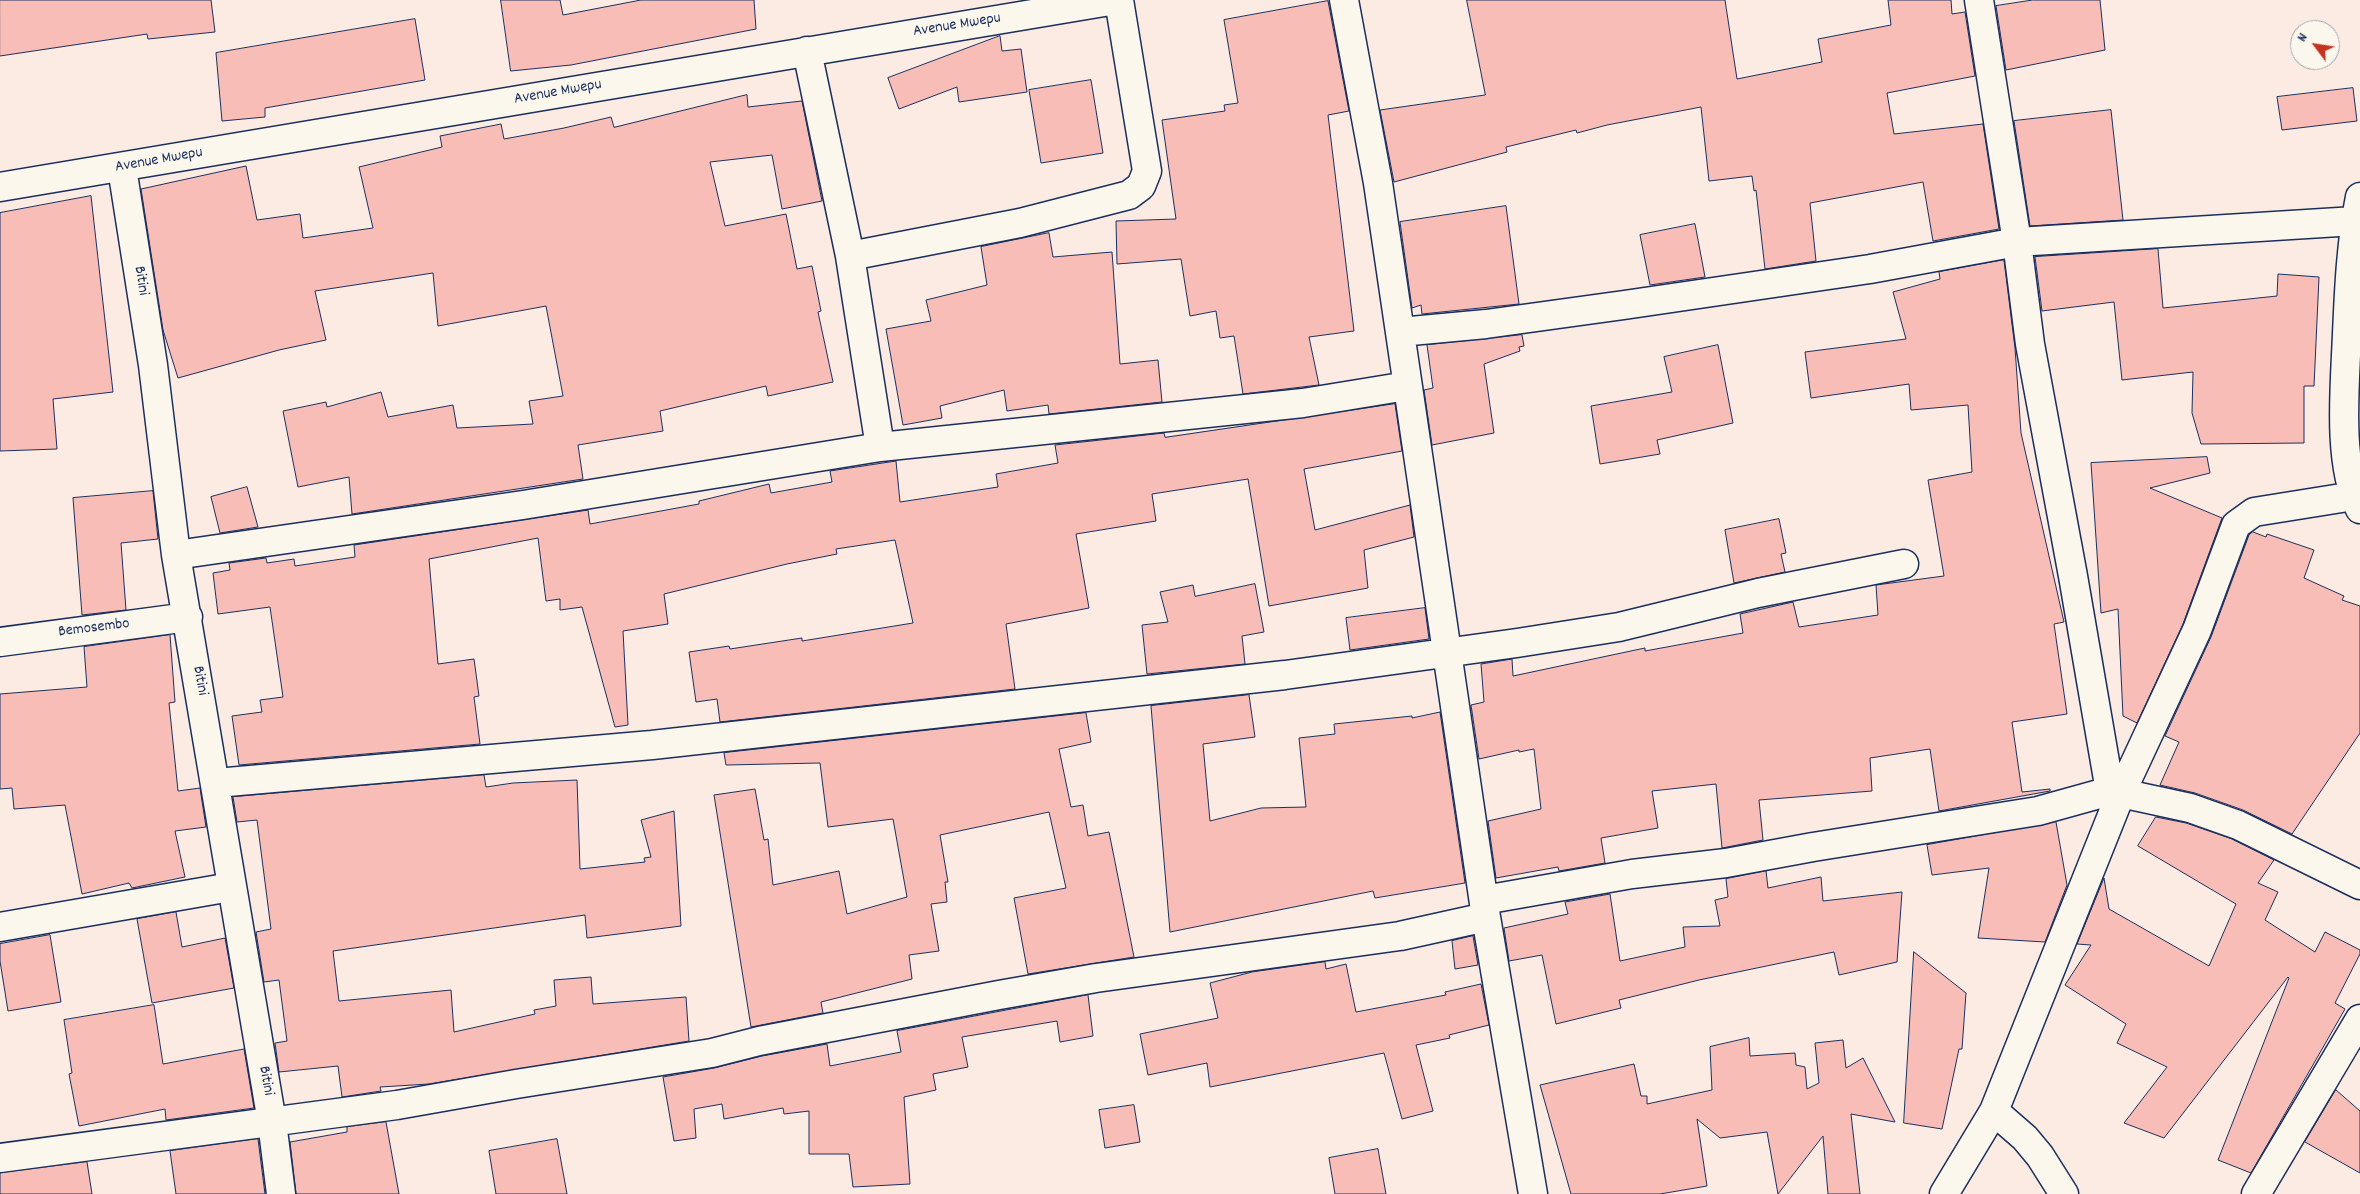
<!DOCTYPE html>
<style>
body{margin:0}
#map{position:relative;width:2360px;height:1194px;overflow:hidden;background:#fbebe2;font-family:Dekko,sans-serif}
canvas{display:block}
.north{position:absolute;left:2290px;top:20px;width:50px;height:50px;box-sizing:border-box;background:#fbf7ec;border:1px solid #a1a7b3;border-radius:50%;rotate:301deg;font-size:14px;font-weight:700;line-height:20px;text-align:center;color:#1b2f5e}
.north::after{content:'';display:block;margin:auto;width:18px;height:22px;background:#c8321e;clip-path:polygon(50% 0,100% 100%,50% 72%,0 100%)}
</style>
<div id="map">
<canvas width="2360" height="1194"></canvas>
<div class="north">N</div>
</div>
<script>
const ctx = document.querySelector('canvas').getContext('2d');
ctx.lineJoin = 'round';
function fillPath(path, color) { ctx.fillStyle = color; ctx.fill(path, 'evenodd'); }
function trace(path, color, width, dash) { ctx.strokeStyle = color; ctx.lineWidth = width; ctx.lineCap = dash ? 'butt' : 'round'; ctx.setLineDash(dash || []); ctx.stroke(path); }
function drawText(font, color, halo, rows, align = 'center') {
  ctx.font = font + ' Dekko,sans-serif'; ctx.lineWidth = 4; ctx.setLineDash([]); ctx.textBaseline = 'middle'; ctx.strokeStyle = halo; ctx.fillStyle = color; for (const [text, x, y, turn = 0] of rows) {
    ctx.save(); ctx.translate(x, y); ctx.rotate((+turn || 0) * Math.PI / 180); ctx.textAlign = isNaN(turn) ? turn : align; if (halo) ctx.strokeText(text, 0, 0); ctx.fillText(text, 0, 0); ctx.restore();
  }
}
const building = new Path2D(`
 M 0,0 L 211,0 L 215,32 L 148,39 L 147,34 L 0,56 Z
 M 501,0 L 560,0 L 563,15 L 641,0 L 754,0 L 756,29 L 571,65 L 511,71 Z
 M 1467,0 L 1725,0 L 1737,79 L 1822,62 L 1818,39 L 1891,25 L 1888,0 L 1951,0 L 1952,14 L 1965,12 L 1975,76 L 1887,93 L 1894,134 L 1983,124 L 1999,229 L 1933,241 L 1923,182 L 1810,203 L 1816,261 L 1765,269 L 1756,190 L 1754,191 L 1752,176 L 1709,181 L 1701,107 L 1607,125 L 1577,133 L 1576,130 L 1506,147 L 1507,152 L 1394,182 L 1380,110 L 1485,95 Z
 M 2033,0 L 2100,0 L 2105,50 L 2006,70 L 1996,6 Z
 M 1328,1 L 1349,111 L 1328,115 L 1354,331 L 1309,337 L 1319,385 L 1243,394 L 1234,336 L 1220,338 L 1216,311 L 1190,316 L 1181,259 L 1117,264 L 1116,221 L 1176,219 L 1162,120 L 1225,111 L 1224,105 L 1238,103 L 1224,20 Z
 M 415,19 L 425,80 L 265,108 L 265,117 L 222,121 L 216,53 Z
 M 1000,36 L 1002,51 L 1021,49 L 1027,92 L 959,102 L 957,87 L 899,109 L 888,78 Z
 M 1091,80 L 1103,153 L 1041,163 L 1029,90 Z
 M 2353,88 L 2357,121 L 2282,130 L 2277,97 Z
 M 747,95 L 748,107 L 802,101 L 822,201 L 782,209 L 772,155 L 710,162 L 725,226 L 786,214 L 797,269 L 812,266 L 821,311 L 818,312 L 833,382 L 768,396 L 766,386 L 660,411 L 663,431 L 578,445 L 583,479 L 352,514 L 349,477 L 298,487 L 283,411 L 326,402 L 327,407 L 381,392 L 388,417 L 453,405 L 457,428 L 533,424 L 529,401 L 563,396 L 546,306 L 438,326 L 433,273 L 315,291 L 326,340 L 279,350 L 178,378 L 163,330 L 141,189 L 246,166 L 257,220 L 300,214 L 303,238 L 373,228 L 359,167 L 442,147 L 440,136 L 501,124 L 504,139 L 564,128 L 611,117 L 614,127 Z
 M 2111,110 L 2123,220 L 2030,226 L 2014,121 Z
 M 91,196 L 113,392 L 53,399 L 57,449 L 0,451 L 0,213 Z
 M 1506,206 L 1519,304 L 1422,314 L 1421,305 L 1412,308 L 1400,222 Z
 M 1695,224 L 1705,277 L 1650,285 L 1640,235 Z
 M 1049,233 L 1053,257 L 1112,252 L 1120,364 L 1158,360 L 1162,402 L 1049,414 L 1048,405 L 1007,411 L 1004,390 L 940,406 L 942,418 L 903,425 L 886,329 L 931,321 L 926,300 L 987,285 L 981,247 Z
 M 2158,249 L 2163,308 L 2277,296 L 2278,274 L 2319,277 L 2314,386 L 2304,386 L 2304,443 L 2201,444 L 2192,413 L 2193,372 L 2122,380 L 2114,302 L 2042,311 L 2035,257 Z
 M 2004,260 L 2015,348 L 2021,433 L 2064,622 L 2054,624 L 2067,714 L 2012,722 L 2022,792 L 2050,789 L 2050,791 L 1939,811 L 1930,749 L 1870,758 L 1872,791 L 1759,800 L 1763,840 L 1722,848 L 1716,784 L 1652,791 L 1658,828 L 1601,838 L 1605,863 L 1559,871 L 1558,867 L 1496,878 L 1488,821 L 1541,809 L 1534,749 L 1519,752 L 1519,750 L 1479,759 L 1471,705 L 1484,702 L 1481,664 L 1512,659 L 1513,676 L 1645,648 L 1645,651 L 1743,633 L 1740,614 L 1793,602 L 1799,627 L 1878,615 L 1876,585 L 1944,576 L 1928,480 L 1972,472 L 1968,405 L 1911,410 L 1909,384 L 1811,398 L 1805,352 L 1906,339 L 1893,292 L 1940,279 L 1939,272 Z
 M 1522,335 L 1524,346 L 1519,347 L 1520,351 L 1484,364 L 1494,433 L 1432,445 L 1424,390 L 1433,388 L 1427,345 Z
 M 1718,345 L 1733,423 L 1657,440 L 1660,454 L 1600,464 L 1591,406 L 1672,392 L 1664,357 Z
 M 1395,404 L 1402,451 L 1304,469 L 1315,530 L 1410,505 L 1414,537 L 1364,550 L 1368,588 L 1269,606 L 1248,479 L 1152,494 L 1156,521 L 1076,534 L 1089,608 L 1006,624 L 1015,689 L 720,722 L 717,699 L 696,702 L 689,652 L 729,646 L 730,649 L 802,638 L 802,641 L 913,623 L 895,540 L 836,549 L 837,554 L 787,564 L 664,594 L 668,624 L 623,631 L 628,725 L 615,727 L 582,607 L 560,610 L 560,599 L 546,601 L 538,538 L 429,559 L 438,664 L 474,659 L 479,696 L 474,697 L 480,744 L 239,765 L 232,716 L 262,712 L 260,700 L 283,697 L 270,607 L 218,614 L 213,573 L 230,570 L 229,563 L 266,558 L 267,563 L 294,559 L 295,566 L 355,557 L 354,545 L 588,510 L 590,524 L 699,504 L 699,501 L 769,484 L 771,493 L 832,482 L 830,471 L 896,461 L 900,502 L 998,487 L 996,474 L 1058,463 L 1055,445 L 1164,433 L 1165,437 Z
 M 2207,457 L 2210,473 L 2150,488 L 2222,518 L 2183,624 L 2137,723 L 2123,716 L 2118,609 L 2101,613 L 2091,463 Z
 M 247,487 L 258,527 L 220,533 L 211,497 Z
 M 153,491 L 158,539 L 121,543 L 126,610 L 82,615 L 73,498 Z
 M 1779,519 L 1786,553 L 1781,554 L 1785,572 L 1734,583 L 1725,530 Z
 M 2253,532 L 2266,537 L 2267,534 L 2314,550 L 2304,578 L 2344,596 L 2342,600 L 2360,606 L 2360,733 L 2292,834 L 2243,810 L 2195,793 L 2160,785 L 2179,742 L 2165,736 L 2211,637 L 2249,535 Z
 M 1255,584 L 1264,632 L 1242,636 L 1245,664 L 1147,674 L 1142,625 L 1168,622 L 1160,592 L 1193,585 L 1195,596 Z
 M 1425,608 L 1429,639 L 1350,650 L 1346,618 Z
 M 170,635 L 175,702 L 169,703 L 178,791 L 200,788 L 206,827 L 175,831 L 185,877 L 132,888 L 129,883 L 82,894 L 65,805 L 14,809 L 12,788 L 0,789 L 0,694 L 87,687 L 84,647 Z
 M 1249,695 L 1255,737 L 1203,744 L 1210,821 L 1261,808 L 1306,807 L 1299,738 L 1335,734 L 1334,724 L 1412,716 L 1412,718 L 1440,712 L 1465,883 L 1375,898 L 1373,891 L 1170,932 L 1151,706 Z
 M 1086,713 L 1091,742 L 1059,749 L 1071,807 L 1083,805 L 1088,836 L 1109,832 L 1134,957 L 1028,974 L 1014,898 L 1066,888 L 1049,812 L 940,835 L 948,882 L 945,882 L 947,902 L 931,904 L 939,951 L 909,955 L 912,979 L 821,1002 L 823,1013 L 751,1027 L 714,795 L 755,789 L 764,840 L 768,839 L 773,885 L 839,871 L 847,914 L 907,897 L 893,819 L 828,827 L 820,763 L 726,765 L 724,753 Z
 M 484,775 L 486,787 L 513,783 L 577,780 L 580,869 L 645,862 L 644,858 L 651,857 L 641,820 L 674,811 L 681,926 L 587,938 L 585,915 L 333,951 L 339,1001 L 451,990 L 454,1032 L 535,1014 L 534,1010 L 556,1006 L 554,980 L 591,977 L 593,1004 L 686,997 L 689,1041 L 429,1084 L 380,1087 L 381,1091 L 342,1097 L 338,1066 L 279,1072 L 275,1043 L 287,1041 L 279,980 L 264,982 L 256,932 L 271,929 L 257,820 L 237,822 L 233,797 Z
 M 2156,817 L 2186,823 L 2232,839 L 2274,860 L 2258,883 L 2278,892 L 2265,920 L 2315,952 L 2325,932 L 2360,950 L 2360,954 L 2335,1003 L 2345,1009 L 2251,1173 L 2218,1160 L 2289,978 L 2288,977 L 2164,1138 L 2124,1123 L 2167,1067 L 2117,1043 L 2126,1024 L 2065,985 L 2091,945 L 2077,944 L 2104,878 L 2109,909 L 2209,966 L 2236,904 L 2138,846 Z
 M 2056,822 L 2067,885 L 2045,942 L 1978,938 L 1989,868 L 1932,875 L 1927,845 Z
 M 1766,871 L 1768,888 L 1821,877 L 1823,901 L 1902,892 L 1897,962 L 1839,975 L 1834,952 L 1699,980 L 1619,1000 L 1621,1008 L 1556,1024 L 1542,955 L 1509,961 L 1504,928 L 1568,914 L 1565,902 L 1610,894 L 1620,961 L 1685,947 L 1683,927 L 1720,926 L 1715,900 L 1728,897 L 1726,879 Z
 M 176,912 L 182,947 L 225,938 L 234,988 L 152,1003 L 137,919 Z
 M 50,935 L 61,1002 L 8,1011 L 0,961 L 0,944 Z
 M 1473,936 L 1478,965 L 1455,969 L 1452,941 Z
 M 1914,952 L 1966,993 L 1962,1049 L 1959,1049 L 1942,1129 L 1904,1123 Z
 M 1325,962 L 1326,969 L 1346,964 L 1356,1012 L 1446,995 L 1445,992 L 1481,984 L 1489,1025 L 1449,1035 L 1450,1038 L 1416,1045 L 1433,1111 L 1402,1119 L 1384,1053 L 1210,1087 L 1207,1063 L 1148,1075 L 1140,1034 L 1218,1018 L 1210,983 L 1252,972 Z
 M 1088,995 L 1093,1036 L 1060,1042 L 1057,1021 L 962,1037 L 968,1067 L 933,1074 L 936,1090 L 904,1097 L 910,1184 L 853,1187 L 849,1154 L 809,1154 L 809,1111 L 784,1114 L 783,1108 L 724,1119 L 722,1104 L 694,1109 L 696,1138 L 674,1141 L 663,1077 L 714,1068 L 762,1056 L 827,1044 L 830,1066 L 901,1052 L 897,1031 Z
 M 154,1005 L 163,1064 L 244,1049 L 254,1108 L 166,1120 L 165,1109 L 79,1126 L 69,1074 L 72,1073 L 64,1020 Z
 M 1749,1038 L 1750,1056 L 1795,1053 L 1796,1065 L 1805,1067 L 1807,1089 L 1819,1083 L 1815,1043 L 1843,1040 L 1846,1068 L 1863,1058 L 1895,1122 L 1851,1114 L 1860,1194 L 1828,1194 L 1823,1136 L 1778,1194 L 1767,1132 L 1720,1138 L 1697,1119 L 1707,1186 L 1660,1194 L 1571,1194 L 1540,1085 L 1634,1064 L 1641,1096 L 1647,1096 L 1647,1104 L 1712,1090 L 1710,1047 Z
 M 2336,1090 L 2360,1111 L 2360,1173 L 2305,1142 Z
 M 1134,1105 L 1140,1142 L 1105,1148 L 1099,1110 Z
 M 386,1122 L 399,1194 L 296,1194 L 290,1142 L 347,1132 L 347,1127 Z
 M 258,1139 L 265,1194 L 176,1194 L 170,1151 Z
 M 557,1139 L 567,1194 L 496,1194 L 489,1151 Z
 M 1378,1149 L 1386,1194 L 1335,1194 L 1329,1158 Z
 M 87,1162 L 92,1194 L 0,1194 L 0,1173 Z`);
fillPath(building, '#f9bdb8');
trace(building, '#1b2f5e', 1);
const minor = new Path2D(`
 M 1344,0 L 1378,183 L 1486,917 L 1533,1194
 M 807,51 L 850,256 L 880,447
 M 122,168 L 153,365 L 176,555 L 272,1122 L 281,1194
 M 0,187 L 1116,0
 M 2360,197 C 2351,243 2349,288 2347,334 C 2345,386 2337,462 2360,509
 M 850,256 L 1020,223 L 1129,195 L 1141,186 L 1147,171 L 1119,0
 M 1400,332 L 1486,324 L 1624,305 L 1870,269 L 2017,242 L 2355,221
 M 2354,496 L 2254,512 L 2236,525 L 2197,630 L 2121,793 L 2190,808 L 2238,825 L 2360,885
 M 176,555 L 523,505 L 880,447 L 1303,403 L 1407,386
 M 0,642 L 188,617
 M 216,783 L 652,745 L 1285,675 L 1517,643 L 1619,627 L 1758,593 L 1904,564
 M 1484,900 L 1632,874 L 1726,863 L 1813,847 L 2038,811 L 2110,791
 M 0,927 L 231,887
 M 1994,1111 L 2025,1138 L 2040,1156 L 2064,1194
 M 0,1158 L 397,1105 L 516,1084 L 712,1053 L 759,1041 L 999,995 L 1096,978 L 1400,936 L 1486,917
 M 1944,1194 L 1994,1111 L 2121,793 L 2110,791 L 2073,576 L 2030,344 L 2017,242 L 1979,0
 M 2256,1194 L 2360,1019`);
trace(minor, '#1b2f5e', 31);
trace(minor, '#fbf7ec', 28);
drawText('16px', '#1b2f5e', '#fbf7ec', [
 ["Avenue Mwepu",957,26,-9],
 ["Avenue Mwepu",558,93,-10],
 ["Avenue Mwepu",159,161,-10],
 ["Bitini",140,281,81],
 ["Bemosembo",94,629,-7],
 ["Bitini",199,681,80],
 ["Bitini",265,1081,80]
]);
</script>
